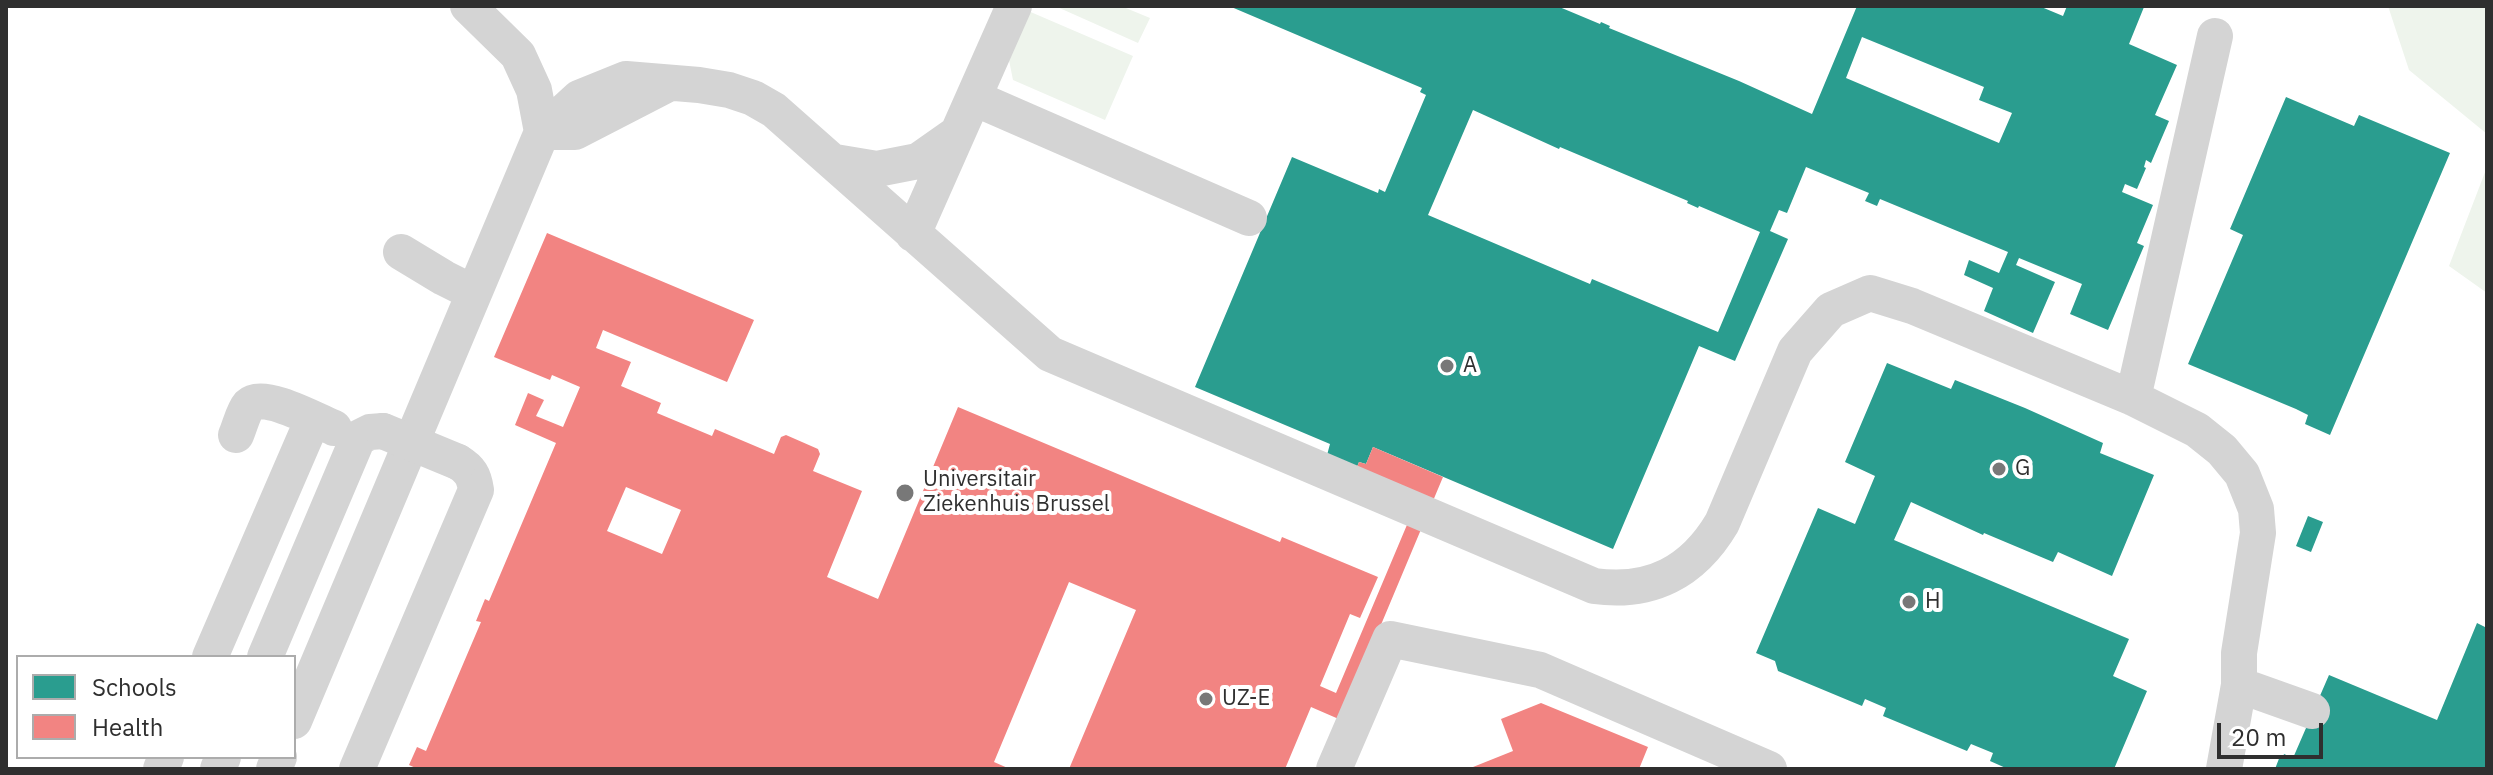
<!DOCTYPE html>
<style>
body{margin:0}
#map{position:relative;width:2493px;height:775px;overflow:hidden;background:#fff;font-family:"IBM Plex Sans",sans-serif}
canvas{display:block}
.frame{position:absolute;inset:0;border:8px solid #2f2f2f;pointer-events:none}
.legend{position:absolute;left:16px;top:655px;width:280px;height:104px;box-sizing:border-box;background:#fff;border:2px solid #acacac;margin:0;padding:10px 14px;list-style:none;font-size:24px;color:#2f2f2f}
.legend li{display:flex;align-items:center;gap:16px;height:40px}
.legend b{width:40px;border:2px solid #acacac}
.scale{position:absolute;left:2217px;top:723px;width:106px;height:36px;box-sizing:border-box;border:4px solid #2f2f2f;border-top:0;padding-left:10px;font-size:24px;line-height:28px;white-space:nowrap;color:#2f2f2f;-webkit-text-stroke:6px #fff;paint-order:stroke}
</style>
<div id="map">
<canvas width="2493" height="775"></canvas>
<div class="frame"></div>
<ul class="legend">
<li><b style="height:22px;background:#2a9d8f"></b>Schools</li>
<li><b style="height:22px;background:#f28482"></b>Health</li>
</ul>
<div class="scale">20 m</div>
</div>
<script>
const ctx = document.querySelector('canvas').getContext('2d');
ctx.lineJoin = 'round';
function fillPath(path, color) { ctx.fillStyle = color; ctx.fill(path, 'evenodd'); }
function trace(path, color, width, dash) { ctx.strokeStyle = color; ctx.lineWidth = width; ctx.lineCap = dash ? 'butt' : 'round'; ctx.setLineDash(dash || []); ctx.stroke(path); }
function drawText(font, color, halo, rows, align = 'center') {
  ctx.font = font + ' "IBM Plex Sans",sans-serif'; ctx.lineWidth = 8; ctx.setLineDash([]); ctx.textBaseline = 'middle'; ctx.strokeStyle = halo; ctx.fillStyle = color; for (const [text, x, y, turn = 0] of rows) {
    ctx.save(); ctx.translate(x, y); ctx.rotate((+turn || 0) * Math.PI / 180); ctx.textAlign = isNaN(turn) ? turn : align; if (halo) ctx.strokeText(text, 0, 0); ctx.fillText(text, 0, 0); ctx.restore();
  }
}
fillPath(new Path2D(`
 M 1055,6 L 1121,6 L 1150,18 L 1138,43 Z
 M 2388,6 L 2487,6 L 2487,134 L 2409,70 Z
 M 1026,10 L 1133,56 L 1105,120 L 1013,80 L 1009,60 Z
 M 2487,167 L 2487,293 L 2449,266 Z`), '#eef4ec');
fillPath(new Path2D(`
 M 1229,6 L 1557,6 L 1600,24 L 1601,22 L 1610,26 L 1609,28 L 1739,81 L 1812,114 L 1857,6 L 2039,6 L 2063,16 L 2067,6 L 2142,6 L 2144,7 L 2129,44 L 2177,65 L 2155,115 L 2169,121 L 2151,163 L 2146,160 L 2144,167 L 2146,168 L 2137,189 L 2125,184 L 2122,192 L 2153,205 L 2137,243 L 2144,246 L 2108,330 L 2070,314 L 2082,284 L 2019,258 L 2016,265 L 2055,282 L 2033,333 L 1984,311 L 1993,288 L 1964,275 L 1969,260 L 1999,273 L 2008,252 L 1880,199 L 1877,206 L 1865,201 L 1869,193 L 1806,167 L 1787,213 L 1779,210 L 1770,231 L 1788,239 L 1735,361 L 1699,346 L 1613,549 L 1373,447 L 1366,464 L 1359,462 L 1357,467 L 1327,455 L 1330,444 L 1195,387 L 1292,157 L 1378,193 L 1379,189 L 1385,192 L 1426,95 L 1420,92 L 1422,88 ZM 1862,37 L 1984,87 L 1979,100 L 2012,113 L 1999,143 L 1846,78 ZM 1473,110 L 1559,149 L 1560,147 L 1688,201 L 1687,203 L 1698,208 L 1699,206 L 1760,232 L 1718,332 L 1592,279 L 1590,284 L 1428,215 Z
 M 2286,97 L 2354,126 L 2359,115 L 2450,153 L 2330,435 L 2305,424 L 2308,415 L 2296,409 L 2188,364 L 2243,235 L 2230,229 Z
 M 1887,363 L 1951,389 L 1955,380 L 2025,408 L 2103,443 L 2100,453 L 2154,475 L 2112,576 L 2058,552 L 2053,562 L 1984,533 L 1983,535 L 1911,502 L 1894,540 L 2129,639 L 2113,676 L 2147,691 L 2114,769 L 2008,769 L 1990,761 L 1993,753 L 1971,744 L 1967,751 L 1883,716 L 1886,708 L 1865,699 L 1862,706 L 1778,671 L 1775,661 L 1756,653 L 1818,508 L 1855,524 L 1875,476 L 1845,462 Z
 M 2308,516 L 2323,522 L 2311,552 L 2296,546 Z
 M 2477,623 L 2487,628 L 2487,769 L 2275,769 L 2280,756 L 2283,757 L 2284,754 L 2293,758 L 2329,675 L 2437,720 Z`), '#2a9d8f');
fillPath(new Path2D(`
 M 547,233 L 754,320 L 727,382 L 603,330 L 596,348 L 631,362 L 621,386 L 661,403 L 657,413 L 712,436 L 715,429 L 774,454 L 781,437 L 786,435 L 818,449 L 820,454 L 813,471 L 862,491 L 827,577 L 878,599 L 958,407 L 1280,542 L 1282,537 L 1378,577 L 1360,618 L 1350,614 L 1320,686 L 1336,693 L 1420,494 L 1357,467 L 1359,462 L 1366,464 L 1373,447 L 1443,477 L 1341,720 L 1311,707 L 1285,769 L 1069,769 L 1136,610 L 1069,582 L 994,762 L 1010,769 L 418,769 L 409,765 L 417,747 L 426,751 L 481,622 L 476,621 L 485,599 L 489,601 L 556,443 L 515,425 L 528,393 L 544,400 L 536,416 L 563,427 L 580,387 L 552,375 L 550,380 L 494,357 ZM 626,487 L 681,510 L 662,554 L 607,531 Z
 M 1541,703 L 1648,747 L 1639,769 L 1468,769 L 1513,751 L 1501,719 Z`), '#f28482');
trace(new Path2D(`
 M 468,6 L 518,55 L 534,90 L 542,132
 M 974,98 L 1249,218
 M 542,132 L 575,132 L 670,83
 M 835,162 L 877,169 L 918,161 L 955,135
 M 913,234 L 1014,6
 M 401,252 L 444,278 L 474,293
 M 2133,398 L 2215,36
 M 236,435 C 240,426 243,412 249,405 C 263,391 317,421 334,428
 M 210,657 L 313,419
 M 265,657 L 358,438 L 370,432 L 383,431
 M 2239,685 L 2312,711
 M 294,721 L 542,132 L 579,98 L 626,79 L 699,85 L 729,90 L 753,98 L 774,110 L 1050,354 L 1594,586 C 1651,594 1693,572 1722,523 L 1795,351 L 1831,310 L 1870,293 L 1912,306 L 2133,398 L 2197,430 L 2222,450 L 2242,474 L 2256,509 L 2258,533 L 2239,653 L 2239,685 L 2224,769
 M 161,769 L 166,757
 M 218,769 L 223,757
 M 274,769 L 279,757
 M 357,769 L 476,490 C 474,476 470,469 458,462
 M 1334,769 L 1390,639 L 1540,670 L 1769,769`), '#d4d4d4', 36);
trace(new Path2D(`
 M 383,431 L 458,462`), '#d4d4d4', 36);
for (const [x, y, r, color] of [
 [1447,366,8,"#787878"],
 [1999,469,8,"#787878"],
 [905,493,10,"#787878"],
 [1909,602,8,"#787878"],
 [1206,699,8,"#787878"]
]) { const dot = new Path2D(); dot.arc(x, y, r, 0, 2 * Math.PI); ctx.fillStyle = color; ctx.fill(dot); trace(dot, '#fff', 3); }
drawText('22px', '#2f2f2f', '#fff', [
 ["A",1463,366],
 ["G",2015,469],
 ["Universitair",923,480],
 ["Ziekenhuis Brussel",923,505],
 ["H",1925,602],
 ["UZ-E",1222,699]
], 'left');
</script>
